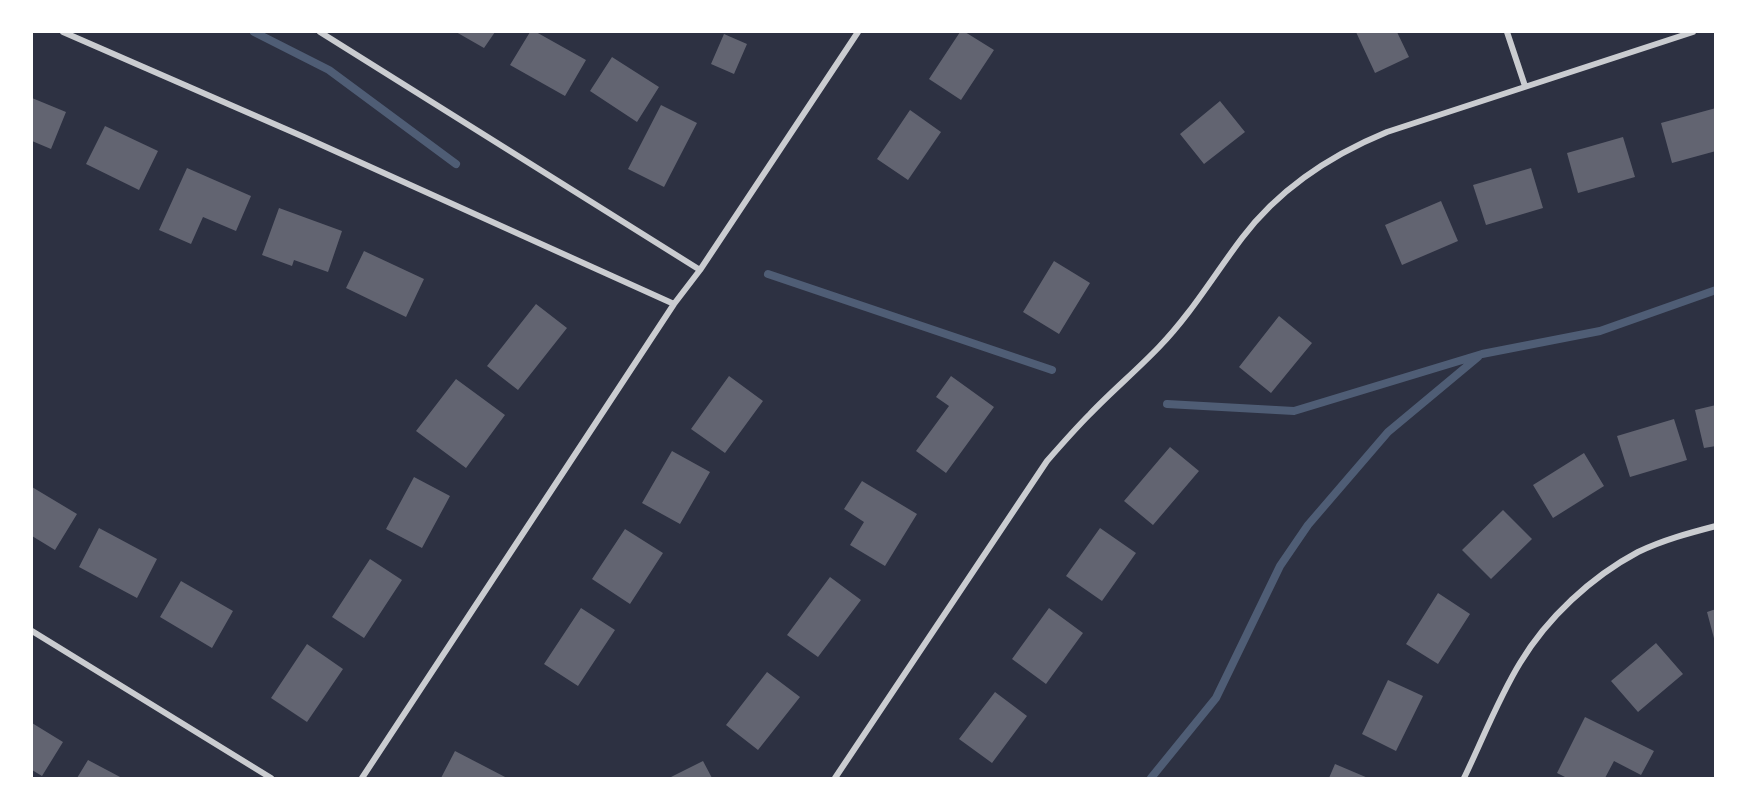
<!DOCTYPE html>
<style>
body{margin:0}
#map{position:relative;width:1747px;height:810px;overflow:hidden;background:#2d3142;font-family:Barlow,sans-serif}
canvas{display:block}
.frame{position:absolute;inset:0;border:33px solid #fff;pointer-events:none}
</style>
<div id="map">
<canvas width="1747" height="810"></canvas>
<div class="frame"></div>
</div>
<script>
const ctx = document.querySelector('canvas').getContext('2d');
ctx.lineJoin = 'round';
function trace(path, color, width, dash) { ctx.strokeStyle = color; ctx.lineWidth = width; ctx.lineCap = dash ? 'butt' : 'round'; ctx.setLineDash(dash || []); ctx.stroke(path); }
function fillPath(path, color) { ctx.fillStyle = color; ctx.fill(path, 'evenodd'); }
trace(new Path2D(`
 M 254,32 L 329,70 L 456,164
 M 768,274 L 1052,370
 M 1167,404 L 1294,411 L 1482,354 L 1600,331 L 1716,290
 M 1151,778 L 1216,698 L 1280,566 L 1308,525 L 1388,432 L 1478,357`), '#4f5d75', 8);
fillPath(new Path2D(`
 M 456,32 L 495,32 L 484,48 Z
 M 530,32 L 536,32 L 586,60 L 565,96 L 510,65 Z
 M 960,32 L 965,32 L 994,50 L 961,100 L 929,79 Z
 M 1356,32 L 1397,32 L 1409,57 L 1375,73 Z
 M 724,34 L 747,44 L 734,74 L 711,64 Z
 M 612,57 L 659,87 L 637,122 L 590,91 Z
 M 32,98 L 66,112 L 51,149 L 32,141 Z
 M 1220,101 L 1245,132 L 1204,164 L 1180,134 Z
 M 661,105 L 697,123 L 664,187 L 628,169 Z
 M 1716,108 L 1716,151 L 1672,163 L 1661,123 Z
 M 910,110 L 941,132 L 908,180 L 877,159 Z
 M 105,126 L 158,151 L 139,190 L 86,164 Z
 M 1623,137 L 1635,177 L 1578,193 L 1567,153 Z
 M 187,168 L 251,196 L 236,231 L 203,217 L 191,244 L 159,230 Z
 M 1531,168 L 1543,208 L 1486,225 L 1473,185 Z
 M 1441,201 L 1458,241 L 1402,265 L 1385,225 Z
 M 279,208 L 342,231 L 328,272 L 294,260 L 292,266 L 262,255 Z
 M 364,251 L 424,279 L 406,317 L 346,288 Z
 M 1054,261 L 1090,283 L 1059,334 L 1023,312 Z
 M 536,304 L 567,328 L 518,390 L 487,366 Z
 M 1279,316 L 1312,343 L 1271,393 L 1239,367 Z
 M 729,376 L 763,401 L 725,453 L 691,429 Z
 M 951,376 L 994,407 L 946,473 L 916,451 L 949,406 L 936,397 Z
 M 456,379 L 505,415 L 466,468 L 416,431 Z
 M 1716,405 L 1716,446 L 1704,448 L 1695,410 Z
 M 1674,419 L 1687,460 L 1630,477 L 1617,436 Z
 M 1170,447 L 1199,471 L 1153,525 L 1124,501 Z
 M 672,451 L 710,472 L 680,524 L 642,503 Z
 M 1584,453 L 1604,486 L 1553,518 L 1533,485 Z
 M 414,477 L 450,496 L 422,548 L 386,529 Z
 M 862,481 L 917,514 L 885,566 L 850,545 L 864,522 L 844,509 Z
 M 32,487 L 77,514 L 55,550 L 32,536 Z
 M 1503,510 L 1532,539 L 1491,579 L 1462,550 Z
 M 99,528 L 157,559 L 137,598 L 79,567 Z
 M 1100,528 L 1136,553 L 1102,601 L 1066,576 Z
 M 625,529 L 663,553 L 630,604 L 592,579 Z
 M 370,559 L 402,580 L 364,638 L 332,617 Z
 M 830,577 L 861,600 L 818,657 L 787,635 Z
 M 181,581 L 233,611 L 212,648 L 160,617 Z
 M 1438,593 L 1470,614 L 1438,664 L 1406,644 Z
 M 581,608 L 615,630 L 578,686 L 544,664 Z
 M 1049,608 L 1083,633 L 1046,684 L 1012,659 Z
 M 1716,609 L 1716,642 L 1715,642 L 1707,612 Z
 M 1656,643 L 1683,674 L 1638,712 L 1611,681 Z
 M 307,644 L 343,669 L 307,722 L 271,698 Z
 M 767,672 L 800,697 L 758,750 L 726,725 Z
 M 1388,680 L 1423,696 L 1396,751 L 1362,734 Z
 M 995,692 L 1027,716 L 992,763 L 959,739 Z
 M 1585,717 L 1654,751 L 1641,775 L 1614,761 L 1605,778 L 1567,778 L 1557,773 Z
 M 32,723 L 63,742 L 42,776 L 32,770 Z
 M 455,751 L 507,778 L 441,778 Z
 M 88,760 L 122,778 L 77,778 Z
 M 703,761 L 712,778 L 669,778 Z
 M 1335,764 L 1368,778 L 1329,778 Z`), '#626471');
trace(new Path2D(`
 M 63,32 L 304,137 L 674,304
 M 320,32 L 700,270
 M 1507,32 L 1525,86
 M 32,631 L 271,778
 M 362,778 L 674,304 L 700,270 L 858,32
 M 835,778 L 1047,461 C 1061,445 1075,429 1090,414 C 1112,391 1137,370 1159,347 C 1191,314 1214,275 1242,238 C 1279,189 1331,155 1387,132 L 1693,32
 M 1464,778 C 1482,741 1498,699 1520,663 C 1547,618 1591,577 1638,552 C 1663,540 1689,533 1716,526`), '#caccd0', 6);
</script>
